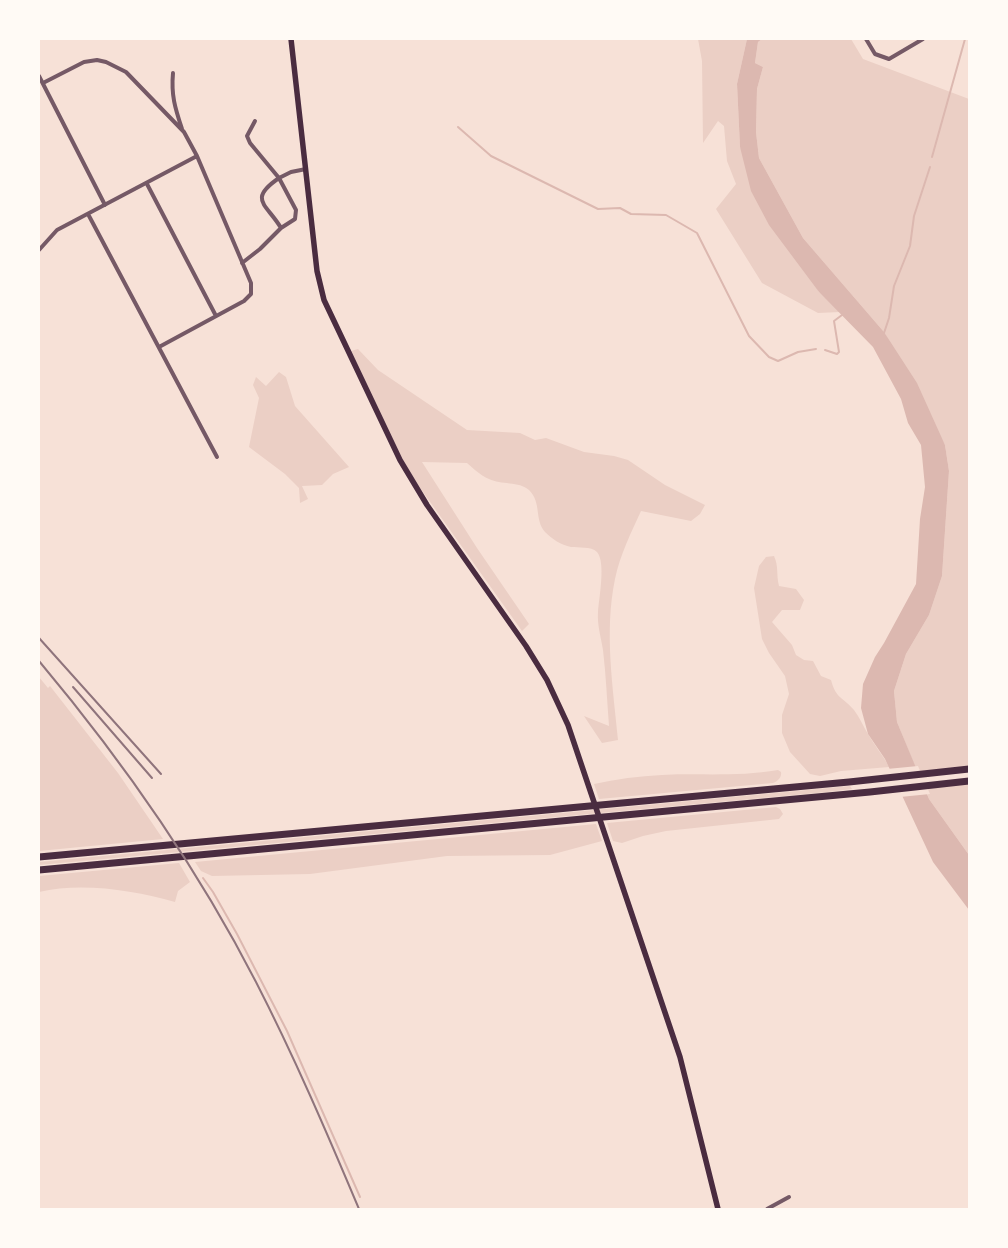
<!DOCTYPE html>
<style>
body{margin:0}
#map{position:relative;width:1008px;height:1248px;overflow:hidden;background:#f7e1d7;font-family:Signika,sans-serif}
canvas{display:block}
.frame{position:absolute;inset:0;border:40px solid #fffaf5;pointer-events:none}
</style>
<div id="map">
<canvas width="1008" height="1248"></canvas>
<div class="frame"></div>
</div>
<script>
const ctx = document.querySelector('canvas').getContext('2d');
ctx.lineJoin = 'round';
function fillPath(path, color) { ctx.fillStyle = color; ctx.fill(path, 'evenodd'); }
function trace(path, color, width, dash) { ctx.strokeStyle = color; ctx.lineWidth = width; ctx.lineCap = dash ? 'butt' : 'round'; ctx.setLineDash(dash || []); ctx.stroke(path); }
fillPath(new Path2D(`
 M 698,39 L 747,39 L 737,84 L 740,147 L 819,292 L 840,312 L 818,313 L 762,283 L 716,209 L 736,184 L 727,161 L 724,126 L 718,121 L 703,143 L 702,61 Z
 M 762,39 L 851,39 L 863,59 L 969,99 L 969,768 L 918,774 L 897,722 L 894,691 L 906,654 L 929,615 L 942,576 L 949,471 L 945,445 L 884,332 L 803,238 L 759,158 L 756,132 L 757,89 L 763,67 L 755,63 L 758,42 Z
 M 358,349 L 378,370 L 467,430 L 520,433 L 535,440 L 546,438 L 584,452 L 614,456 L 628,460 L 665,485 L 705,505 L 700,514 L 691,521 L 641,511 C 631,533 620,555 615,579 C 604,632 613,687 618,740 L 602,743 L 584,716 L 609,726 C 607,701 606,675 603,650 C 601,637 597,625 598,612 C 599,598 606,562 597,552 C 591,546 578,548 571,547 C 561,545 552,539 545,532 C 534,519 542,503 529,490 C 519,481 501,485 489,479 C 480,475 474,469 467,463 L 422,462 L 477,548 L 529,624 L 522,631 L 418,485 L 402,458 L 351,351 Z
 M 279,372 L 286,377 L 295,406 L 349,467 L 333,474 L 322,485 L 302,486 L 308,499 L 300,503 L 299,488 L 285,474 L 249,447 L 259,398 L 253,385 L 256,377 L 266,386 Z
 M 774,556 C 779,567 776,574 779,586 L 796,589 L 804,600 L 800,610 L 782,610 L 772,622 L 792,645 L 796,655 L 804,660 L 813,661 L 821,676 L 831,680 C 836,699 843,697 854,710 C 860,718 863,726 868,734 C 874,745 883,755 889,767 L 841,771 L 820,776 L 810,774 L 790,752 L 782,733 L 782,715 L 789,694 L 785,676 L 769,653 L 762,639 L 754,588 L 759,566 L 766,557 Z
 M 39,677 L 48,688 L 50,686 L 118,773 L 163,839 L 39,851 Z
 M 778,770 L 781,772 C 782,777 778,781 773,783 L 599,799 L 594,784 C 616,779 639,776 662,775 C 701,773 739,777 778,770 Z
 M 969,781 L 969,855 L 929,799 L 924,786 Z
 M 850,786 L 852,789 L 827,792 L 39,865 L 39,862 Z
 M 776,807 L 780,809 L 783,814 L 779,819 L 666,831 L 643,836 L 622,843 L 613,841 L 607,823 Z
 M 596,824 L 602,841 L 550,855 L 447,856 L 310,874 L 212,876 L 201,871 L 195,862 Z
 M 179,863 L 190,882 L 178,891 L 175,902 C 133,890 81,882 39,892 L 39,876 Z`), '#ebcfc5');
fillPath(new Path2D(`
 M 747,39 L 762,39 L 758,42 L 755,63 L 763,67 L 757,89 L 756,132 L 759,158 L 803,238 L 884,332 L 917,383 L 945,445 L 949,471 L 942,576 L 929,615 L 906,654 L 894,691 L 897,722 L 929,799 L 969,855 L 969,910 L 933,862 L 885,759 L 868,734 L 861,708 L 863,684 L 875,657 L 884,643 L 916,584 L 920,519 L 925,487 L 921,445 L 908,423 L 901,399 L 873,347 L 819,292 L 769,225 L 751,191 L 740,147 L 737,84 Z`), '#dcb8b0');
fillPath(new Path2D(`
 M 918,766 L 930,794 L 900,797 L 887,769 Z`), '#f7e1d7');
trace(new Path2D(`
 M 458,127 L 491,156 L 598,209 L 620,208 L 631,214 L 666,215 L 697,233 L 749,336 L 769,357 L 778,361 L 798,352 L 816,349
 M 932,157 L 965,39
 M 884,333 L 889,318 L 894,286 L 910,246 L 914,216 L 930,167
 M 825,350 L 837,354 L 839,352 L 834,321 L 842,315
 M 203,878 L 213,892 L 237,934 L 287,1031 L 360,1197`), '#dcb8b0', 2);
trace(new Path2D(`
 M 866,39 L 875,54 L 889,59 L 923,39
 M 173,73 C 171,95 175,108 182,129
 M 39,76 L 105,205
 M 43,83 L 84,62 L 97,60 L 106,62 L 126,72 L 184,132 L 197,156 L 251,283 L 251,294 L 244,301 L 159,347
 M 255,121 L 247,136 L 250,143 L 279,178 C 247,200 267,204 281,228
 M 147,184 L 216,316
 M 88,214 L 217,457
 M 39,250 L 57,230 L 197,156
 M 242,263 L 260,249 L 281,228 L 295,219 L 296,210 L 279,178 L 291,172 L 306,169
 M 767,1209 L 789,1197`), '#755966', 4);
trace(new Path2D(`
 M 291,39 L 317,271 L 324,300 L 400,460 L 427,505 L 526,646 L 547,680 L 568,725 L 680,1057 L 718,1209`), '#4a2c40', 5.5);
trace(new Path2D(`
 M 39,857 L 849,782 L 969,769
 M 39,870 L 870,792 L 969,781`), '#4a2c40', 7);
trace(new Path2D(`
 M 39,638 L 161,774
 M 39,661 C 122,760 197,867 256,982 C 294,1056 327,1133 359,1209
 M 73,687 L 152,778`), '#8f747c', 2);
</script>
